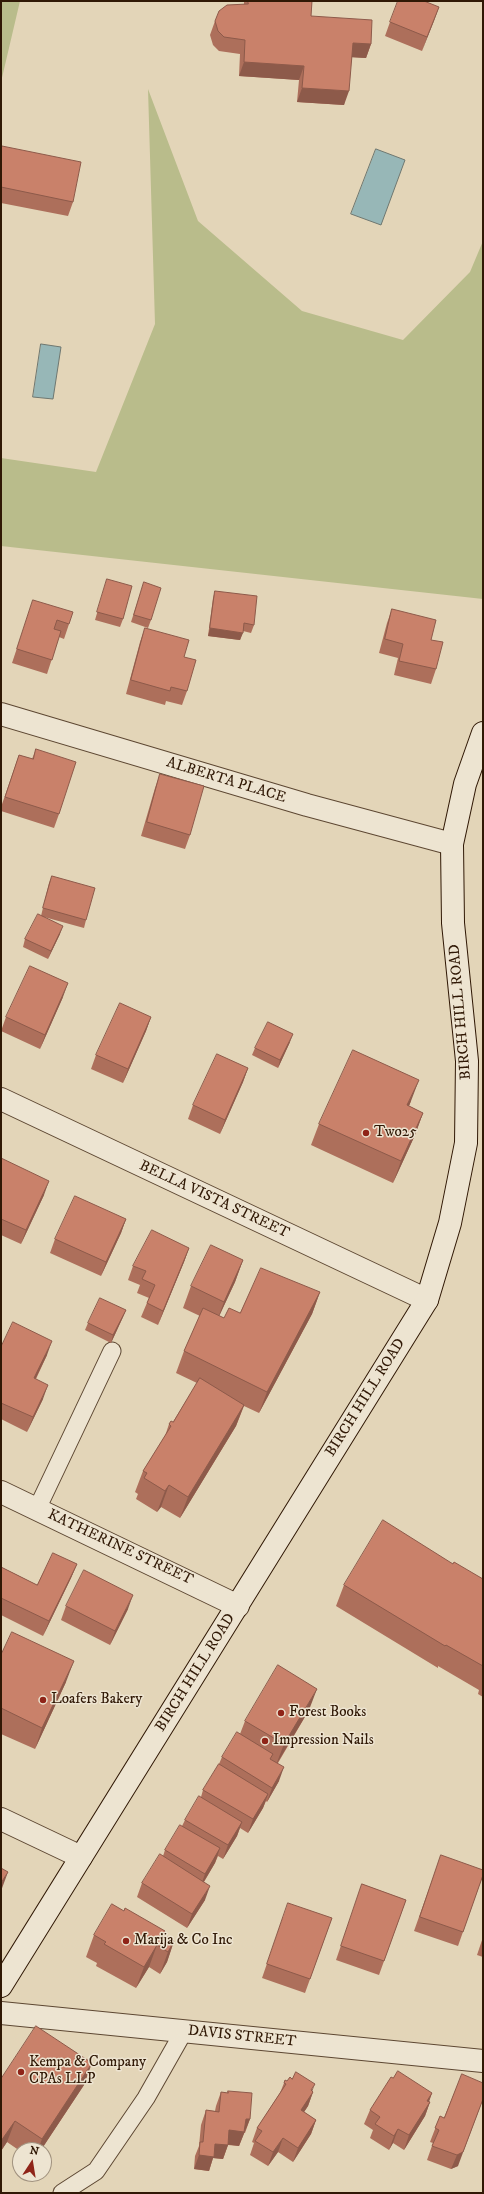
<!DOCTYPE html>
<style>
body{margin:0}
#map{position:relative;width:484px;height:2194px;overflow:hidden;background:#e3d5b8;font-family:"IM FELL DW Pica",serif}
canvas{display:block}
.frame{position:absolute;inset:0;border:2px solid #301805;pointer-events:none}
.north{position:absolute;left:12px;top:2142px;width:40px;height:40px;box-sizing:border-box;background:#ede4d1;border:1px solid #a1927f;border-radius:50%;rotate:12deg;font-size:11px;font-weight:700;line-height:16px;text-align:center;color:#301805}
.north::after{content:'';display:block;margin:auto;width:14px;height:18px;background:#8f2418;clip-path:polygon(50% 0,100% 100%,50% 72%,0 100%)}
</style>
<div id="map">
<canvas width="484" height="2194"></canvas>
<div class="frame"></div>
<div class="north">N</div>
</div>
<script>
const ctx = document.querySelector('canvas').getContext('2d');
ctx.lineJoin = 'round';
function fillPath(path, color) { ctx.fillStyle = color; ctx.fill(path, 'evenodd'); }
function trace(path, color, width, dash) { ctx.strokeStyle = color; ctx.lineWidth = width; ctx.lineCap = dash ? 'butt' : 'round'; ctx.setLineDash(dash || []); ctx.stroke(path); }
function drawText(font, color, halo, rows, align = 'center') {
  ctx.font = font + ' "IM FELL DW Pica",serif'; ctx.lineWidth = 3; ctx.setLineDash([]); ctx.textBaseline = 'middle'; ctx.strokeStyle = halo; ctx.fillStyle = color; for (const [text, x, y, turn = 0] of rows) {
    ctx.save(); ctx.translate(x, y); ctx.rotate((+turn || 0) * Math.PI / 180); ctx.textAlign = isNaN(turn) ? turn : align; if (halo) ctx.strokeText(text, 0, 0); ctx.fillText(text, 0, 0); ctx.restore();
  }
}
fillPath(new Path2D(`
 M 1,1 L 20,1 L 1,82 Z
 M 148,89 L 198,221 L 302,311 L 403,340 L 470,272 L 483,241 L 483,599 L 1,546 L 1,458 L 96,472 L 155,324 Z`), '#b9bc8b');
const water = new Path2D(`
 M 376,149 L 405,160 L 381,225 L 351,214 Z
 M 41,344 L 61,347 L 53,399 L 33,397 Z`);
fillPath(water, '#97b7b7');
trace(water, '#6e7770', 1);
const lane = new Path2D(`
 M 37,1509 L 112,1351
 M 62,2193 L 96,2171 L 146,2098 L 184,2031`);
const street = new Path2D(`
 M 1,714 L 307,805 L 452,844
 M 1,1099 L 427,1300
 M 1,1492 L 238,1606
 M 1,1819 L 81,1857
 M 1,2013 L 483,2061`);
const secondary = new Path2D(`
 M 1,1986 L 427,1300 L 450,1223 L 466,1143 L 467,1061 L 453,923 L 452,844 L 465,784 L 483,733`);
trace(lane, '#5d4732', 19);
trace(street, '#5d4732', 24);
trace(secondary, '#301805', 24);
trace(lane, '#ede4d1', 17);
trace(street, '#ede4d1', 22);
trace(secondary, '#ede4d1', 22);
fillPath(new Path2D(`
 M 244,1 L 312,1 L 311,16 L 371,44 L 366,58 L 352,57 L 344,105 L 297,102 L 299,80 L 239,76 L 240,54 L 219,51 L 213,45 L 210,35 L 215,21 L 244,4 Z
 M 439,7 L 422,51 L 385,36 L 390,22 Z
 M 2,146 L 73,202 L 68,216 L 1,203 L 1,150 Z
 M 107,579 L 123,619 L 120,627 L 95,620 Z
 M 144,582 L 151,620 L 148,628 L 131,622 Z
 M 215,591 L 254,625 L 251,633 L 243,631 L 240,640 L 208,636 L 213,598 Z
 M 33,600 L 69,624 L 64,639 L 59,637 L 47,674 L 12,663 Z
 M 392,609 L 431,640 L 436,669 L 431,684 L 394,675 L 398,658 L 379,653 L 387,623 Z
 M 145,628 L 184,657 L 187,691 L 182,705 L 166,701 L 165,705 L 126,694 L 140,642 Z
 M 36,749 L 59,814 L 54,828 L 1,811 L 1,807 L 19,755 L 32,759 Z
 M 160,774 L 190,835 L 185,849 L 141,836 L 155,788 Z
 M 52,876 L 86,920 L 84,928 L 44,917 L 60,934 L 48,959 L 23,947 L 25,939 L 41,916 L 49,883 Z
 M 63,997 L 40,1049 L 1,1031 L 6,1017 Z
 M 151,1017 L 146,1031 L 123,1083 L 91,1069 L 96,1055 Z
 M 290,1042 L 278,1068 L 252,1055 L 255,1048 Z
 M 248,1068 L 243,1082 L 220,1134 L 188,1119 L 193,1105 Z
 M 411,1101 L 409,1106 L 423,1113 L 415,1135 L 393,1183 L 311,1145 L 319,1124 Z
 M 1,1158 L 44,1195 L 21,1244 L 1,1235 Z
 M 126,1219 L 121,1233 L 101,1276 L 50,1253 L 55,1239 Z
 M 189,1248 L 184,1262 L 158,1325 L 141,1317 L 149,1298 L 137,1293 L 140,1285 L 128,1280 L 133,1266 Z
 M 243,1260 L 235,1282 L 219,1316 L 224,1318 L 240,1313 L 320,1292 L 312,1314 L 259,1413 L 244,1406 L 236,1426 L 180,1518 L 161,1507 L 157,1512 L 136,1499 L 138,1494 L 135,1492 L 143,1471 L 165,1436 L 169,1424 L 173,1422 L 197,1383 L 176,1373 L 184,1351 L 200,1316 L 183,1308 L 191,1286 Z
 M 126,1310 L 123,1317 L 111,1343 L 85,1330 L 88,1323 Z
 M 1,1347 L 47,1355 L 36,1379 L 43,1399 L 27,1432 L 1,1419 Z
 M 77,1564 L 71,1578 L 43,1636 L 1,1615 L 1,1567 L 37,1585 Z
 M 453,1564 L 483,1579 L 483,1697 L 478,1694 L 479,1690 L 438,1666 L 438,1668 L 336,1606 L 344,1585 Z
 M 66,1606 L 128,1609 L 110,1645 L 61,1620 Z
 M 1,1655 L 66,1682 L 35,1749 L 1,1734 Z
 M 309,1710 L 278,1763 L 279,1781 L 267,1802 L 266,1801 L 263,1808 L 248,1833 L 240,1828 L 237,1836 L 223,1859 L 218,1856 L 215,1863 L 204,1882 L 205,1900 L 187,1928 L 137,1897 L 142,1883 L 163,1856 L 165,1850 L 182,1826 L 185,1820 L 201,1797 L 203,1790 L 219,1764 L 222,1757 L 240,1734 L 245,1721 Z
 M 441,1855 L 483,1875 L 458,1946 L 414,1931 Z
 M 362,1884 L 406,1900 L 379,1975 L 336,1960 Z
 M 124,1911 L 165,1931 L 164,1934 L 174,1941 L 167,1962 L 160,1974 L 149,1967 L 136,1988 L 96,1966 L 97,1963 L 86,1957 L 94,1935 Z
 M 283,1917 L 332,1918 L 305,1993 L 262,1978 Z
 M 483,1937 L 483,1957 L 477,1955 Z
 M 462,2074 L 458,2166 L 451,2169 L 427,2160 L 433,2143 L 430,2142 L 440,2116 L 444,2118 Z
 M 1,2079 L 84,2085 L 41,2150 L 20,2150 L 20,2151 L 7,2142 L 1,2151 Z
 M 287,2081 L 313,2092 L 308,2106 L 304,2112 L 316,2120 L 311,2134 L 293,2162 L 278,2152 L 268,2166 L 250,2155 L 254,2143 L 252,2142 L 257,2128 L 280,2093 L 284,2083 Z
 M 228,2091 L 250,2119 L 245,2133 L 244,2133 L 239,2146 L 228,2145 L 223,2159 L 213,2158 L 209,2171 L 194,2169 L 195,2156 L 199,2146 L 201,2125 L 206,2110 L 215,2111 L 216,2106 L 221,2092 L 227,2093 Z
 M 432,2093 L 429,2102 L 430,2102 L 425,2116 L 404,2150 L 393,2143 L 389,2150 L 370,2138 L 373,2130 L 364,2124 L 370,2110 Z`), '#ad6f5b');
fillPath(new Path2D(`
 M 439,7 L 434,21 L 422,51 L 427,37 Z
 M 353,43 L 371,44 L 366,58 L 347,57 Z
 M 244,62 L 304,66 L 299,80 L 239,76 Z
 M 302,88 L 349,91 L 344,105 L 297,102 Z
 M 210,628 L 243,633 L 240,640 L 208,636 Z
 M 63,926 L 60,934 L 48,959 L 51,951 Z
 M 68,983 L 63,997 L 40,1049 L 45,1035 Z
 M 151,1017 L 146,1031 L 123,1083 L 128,1069 Z
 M 293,1034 L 290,1042 L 278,1068 L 280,1060 Z
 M 248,1068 L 243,1082 L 220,1134 L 225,1120 Z
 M 419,1080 L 411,1101 L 400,1127 L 407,1105 Z
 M 423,1113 L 415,1135 L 393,1183 L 401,1161 Z
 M 49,1181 L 44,1195 L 21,1244 L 26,1230 Z
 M 126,1219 L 121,1233 L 101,1276 L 106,1262 Z
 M 189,1248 L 184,1262 L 158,1325 L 163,1311 Z
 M 243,1260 L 235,1282 L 216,1323 L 224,1302 Z
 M 320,1292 L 312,1314 L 259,1413 L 267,1392 Z
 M 126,1310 L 123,1317 L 111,1343 L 113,1335 Z
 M 52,1341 L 47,1355 L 29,1392 L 34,1378 Z
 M 48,1385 L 43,1399 L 27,1432 L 33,1417 Z
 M 244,1405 L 236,1426 L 180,1518 L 188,1497 Z
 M 169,1485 L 161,1507 L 157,1512 L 165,1491 Z
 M 77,1564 L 71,1578 L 43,1636 L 49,1621 Z
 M 133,1595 L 128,1609 L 110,1645 L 115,1631 Z
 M 74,1661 L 66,1682 L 35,1749 L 42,1728 Z
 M 317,1689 L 309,1710 L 276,1765 L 284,1744 Z
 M 284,1767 L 279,1781 L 267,1802 L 272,1788 Z
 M 268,1794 L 263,1808 L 248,1833 L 253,1819 Z
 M 242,1822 L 237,1836 L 223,1859 L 228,1845 Z
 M 220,1848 L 215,1863 L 200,1888 L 205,1874 Z
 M 8,1872 L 1,1891 L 1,1883 Z
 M 210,1886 L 205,1900 L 187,1928 L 192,1914 Z
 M 174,1941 L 167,1962 L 160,1974 L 168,1952 Z
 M 157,1945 L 149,1967 L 136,1988 L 144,1967 Z
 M 92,2063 L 84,2085 L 41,2150 L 38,2150 L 42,2139 Z
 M 315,2084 L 310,2097 L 313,2092 L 308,2106 L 296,2124 L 301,2110 Z
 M 432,2093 L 427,2106 L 430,2102 L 425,2116 L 404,2150 L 409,2135 L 427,2101 Z
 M 483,2099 L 458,2166 L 451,2169 L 457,2155 Z
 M 246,2119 L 250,2119 L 239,2146 L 224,2144 L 229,2130 Z
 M 316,2120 L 311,2134 L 293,2162 L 298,2148 Z
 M 15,2121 L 7,2142 L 1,2151 L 1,2141 Z
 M 398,2129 L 393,2143 L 389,2150 L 394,2136 Z
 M 283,2138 L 278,2152 L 268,2166 L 273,2152 Z
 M 215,2144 L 228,2145 L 223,2159 L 213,2158 L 209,2171 L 194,2169 L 199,2155 Z`), '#8d5a4a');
const building = new Path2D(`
 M 248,1 L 312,1 L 311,16 L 372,20 L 371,44 L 353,43 L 349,91 L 302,88 L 304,66 L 244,62 L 245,40 L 224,37 L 218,31 L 215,21 L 219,11 L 227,5 L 248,4 Z
 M 398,1 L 424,1 L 439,7 L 427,37 L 390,22 Z
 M 2,146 L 81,162 L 73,202 L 1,187 L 1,153 Z
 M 107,579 L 132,586 L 123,619 L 97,612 Z
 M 144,582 L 161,588 L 151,620 L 134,615 Z
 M 215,591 L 257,596 L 254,625 L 244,623 L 243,633 L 210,628 Z
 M 33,600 L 73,612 L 69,624 L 57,620 L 54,629 L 61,631 L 52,660 L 17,649 Z
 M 392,609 L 436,620 L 431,640 L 443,642 L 436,669 L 399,661 L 403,644 L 385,639 Z
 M 145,628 L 189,640 L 184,657 L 196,660 L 187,691 L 171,687 L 170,691 L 131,680 Z
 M 36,749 L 76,762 L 59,814 L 5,797 L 19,755 L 33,759 Z
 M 160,774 L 204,786 L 190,835 L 147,822 Z
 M 52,876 L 95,888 L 86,920 L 43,908 Z
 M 38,914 L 63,926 L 51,951 L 25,939 Z
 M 30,966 L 68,983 L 45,1035 L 6,1017 Z
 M 120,1003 L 151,1017 L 128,1069 L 96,1055 Z
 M 268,1022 L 293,1034 L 280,1060 L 255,1048 Z
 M 353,1050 L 419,1080 L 407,1105 L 423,1113 L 401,1161 L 319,1124 Z
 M 217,1054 L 248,1068 L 225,1120 L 193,1105 Z
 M 1,1158 L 49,1181 L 26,1230 L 1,1219 Z
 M 75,1196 L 126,1219 L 106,1262 L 55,1239 Z
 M 152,1230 L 189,1248 L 163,1311 L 147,1303 L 155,1285 L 142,1279 L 146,1271 L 133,1266 Z
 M 211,1245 L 243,1260 L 224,1302 L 191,1286 Z
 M 261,1268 L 320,1292 L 267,1392 L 184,1351 L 203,1308 L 224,1318 L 229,1308 L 240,1313 Z
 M 100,1298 L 126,1310 L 113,1335 L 88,1323 Z
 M 13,1322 L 52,1341 L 34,1378 L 48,1385 L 33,1417 L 1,1403 L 1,1347 Z
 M 200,1378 L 244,1405 L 188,1497 L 169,1485 L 165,1491 L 144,1478 L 147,1473 L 143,1471 L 171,1426 L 169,1424 L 171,1421 L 173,1422 Z
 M 383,1520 L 453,1564 L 454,1562 L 483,1579 L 483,1666 L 446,1645 L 445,1646 L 344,1585 Z
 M 53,1553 L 77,1564 L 49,1621 L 1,1598 L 1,1567 L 37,1585 Z
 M 84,1570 L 133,1595 L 115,1631 L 66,1606 Z
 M 12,1632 L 74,1661 L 42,1728 L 1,1708 L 1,1655 Z
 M 278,1665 L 317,1689 L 284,1744 L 245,1721 Z
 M 237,1732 L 273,1754 L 270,1759 L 284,1767 L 272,1788 L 222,1757 Z
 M 219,1764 L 268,1794 L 253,1819 L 203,1790 Z
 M 199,1796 L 242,1822 L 228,1845 L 185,1820 Z
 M 180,1825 L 220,1848 L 205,1874 L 165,1850 Z
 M 160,1854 L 210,1886 L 192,1914 L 142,1883 Z
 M 441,1855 L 483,1870 L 483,1875 L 463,1932 L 420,1917 Z
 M 1,1868 L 8,1872 L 1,1883 Z
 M 362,1884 L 406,1900 L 384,1961 L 341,1946 Z
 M 288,1903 L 332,1918 L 310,1979 L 267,1964 Z
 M 112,1904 L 124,1911 L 125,1908 L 165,1931 L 163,1934 L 174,1941 L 168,1952 L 157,1945 L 144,1967 L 104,1944 L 106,1942 L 94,1935 Z
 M 36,2026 L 92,2063 L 42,2139 L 15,2121 L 1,2141 L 1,2079 Z
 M 398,2071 L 432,2093 L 427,2101 L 430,2102 L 409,2135 L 398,2129 L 394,2136 L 375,2124 L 380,2117 L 370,2110 L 391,2077 L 393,2078 Z
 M 296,2072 L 315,2084 L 311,2090 L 313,2092 L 301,2110 L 316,2120 L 298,2148 L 283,2138 L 273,2152 L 255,2141 L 262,2131 L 257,2128 L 286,2084 L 284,2083 L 285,2080 L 287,2081 L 290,2077 L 292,2079 Z
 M 462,2074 L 483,2083 L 483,2099 L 463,2152 L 457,2155 L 432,2146 L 439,2130 L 435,2128 L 440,2116 L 444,2118 Z
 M 228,2091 L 252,2093 L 250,2119 L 246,2119 L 244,2132 L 229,2130 L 228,2145 L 215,2144 L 214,2157 L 199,2155 L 200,2142 L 203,2142 L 206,2110 L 219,2112 L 221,2092 L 228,2093 Z`);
fillPath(building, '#c9816a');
trace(building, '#8d5a4a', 1);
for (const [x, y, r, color] of [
 [366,1133,4,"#8f2418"],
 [43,1700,4,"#8f2418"],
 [281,1713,4,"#8f2418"],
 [265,1741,4,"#8f2418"],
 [126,1941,4,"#8f2418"],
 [21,2072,4,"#8f2418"]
]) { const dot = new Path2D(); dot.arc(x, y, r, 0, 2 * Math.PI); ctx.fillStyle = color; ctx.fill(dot); trace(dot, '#ede4d1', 1.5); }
drawText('15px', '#301805', '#ede4d1', [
 ["ALBERTA PLACE",226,781,17],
 ["BIRCH HILL ROAD",461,1012,-95],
 ["BELLA VISTA STREET",214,1200,25],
 ["BIRCH HILL ROAD",366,1398,-58],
 ["KATHERINE STREET",120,1548,25],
 ["BIRCH HILL ROAD",196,1673,-58],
 ["DAVIS STREET",242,2037,6]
]);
drawText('15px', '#301805', '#ede4d1', [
 ["Two25",374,1133],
 ["Loafers Bakery",51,1700],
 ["Forest Books",289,1713],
 ["Impression Nails",273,1741],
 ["Marija & Co Inc",134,1941],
 ["Kempa & Company",29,2063],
 ["CPAs LLP",29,2080]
], 'left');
</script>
